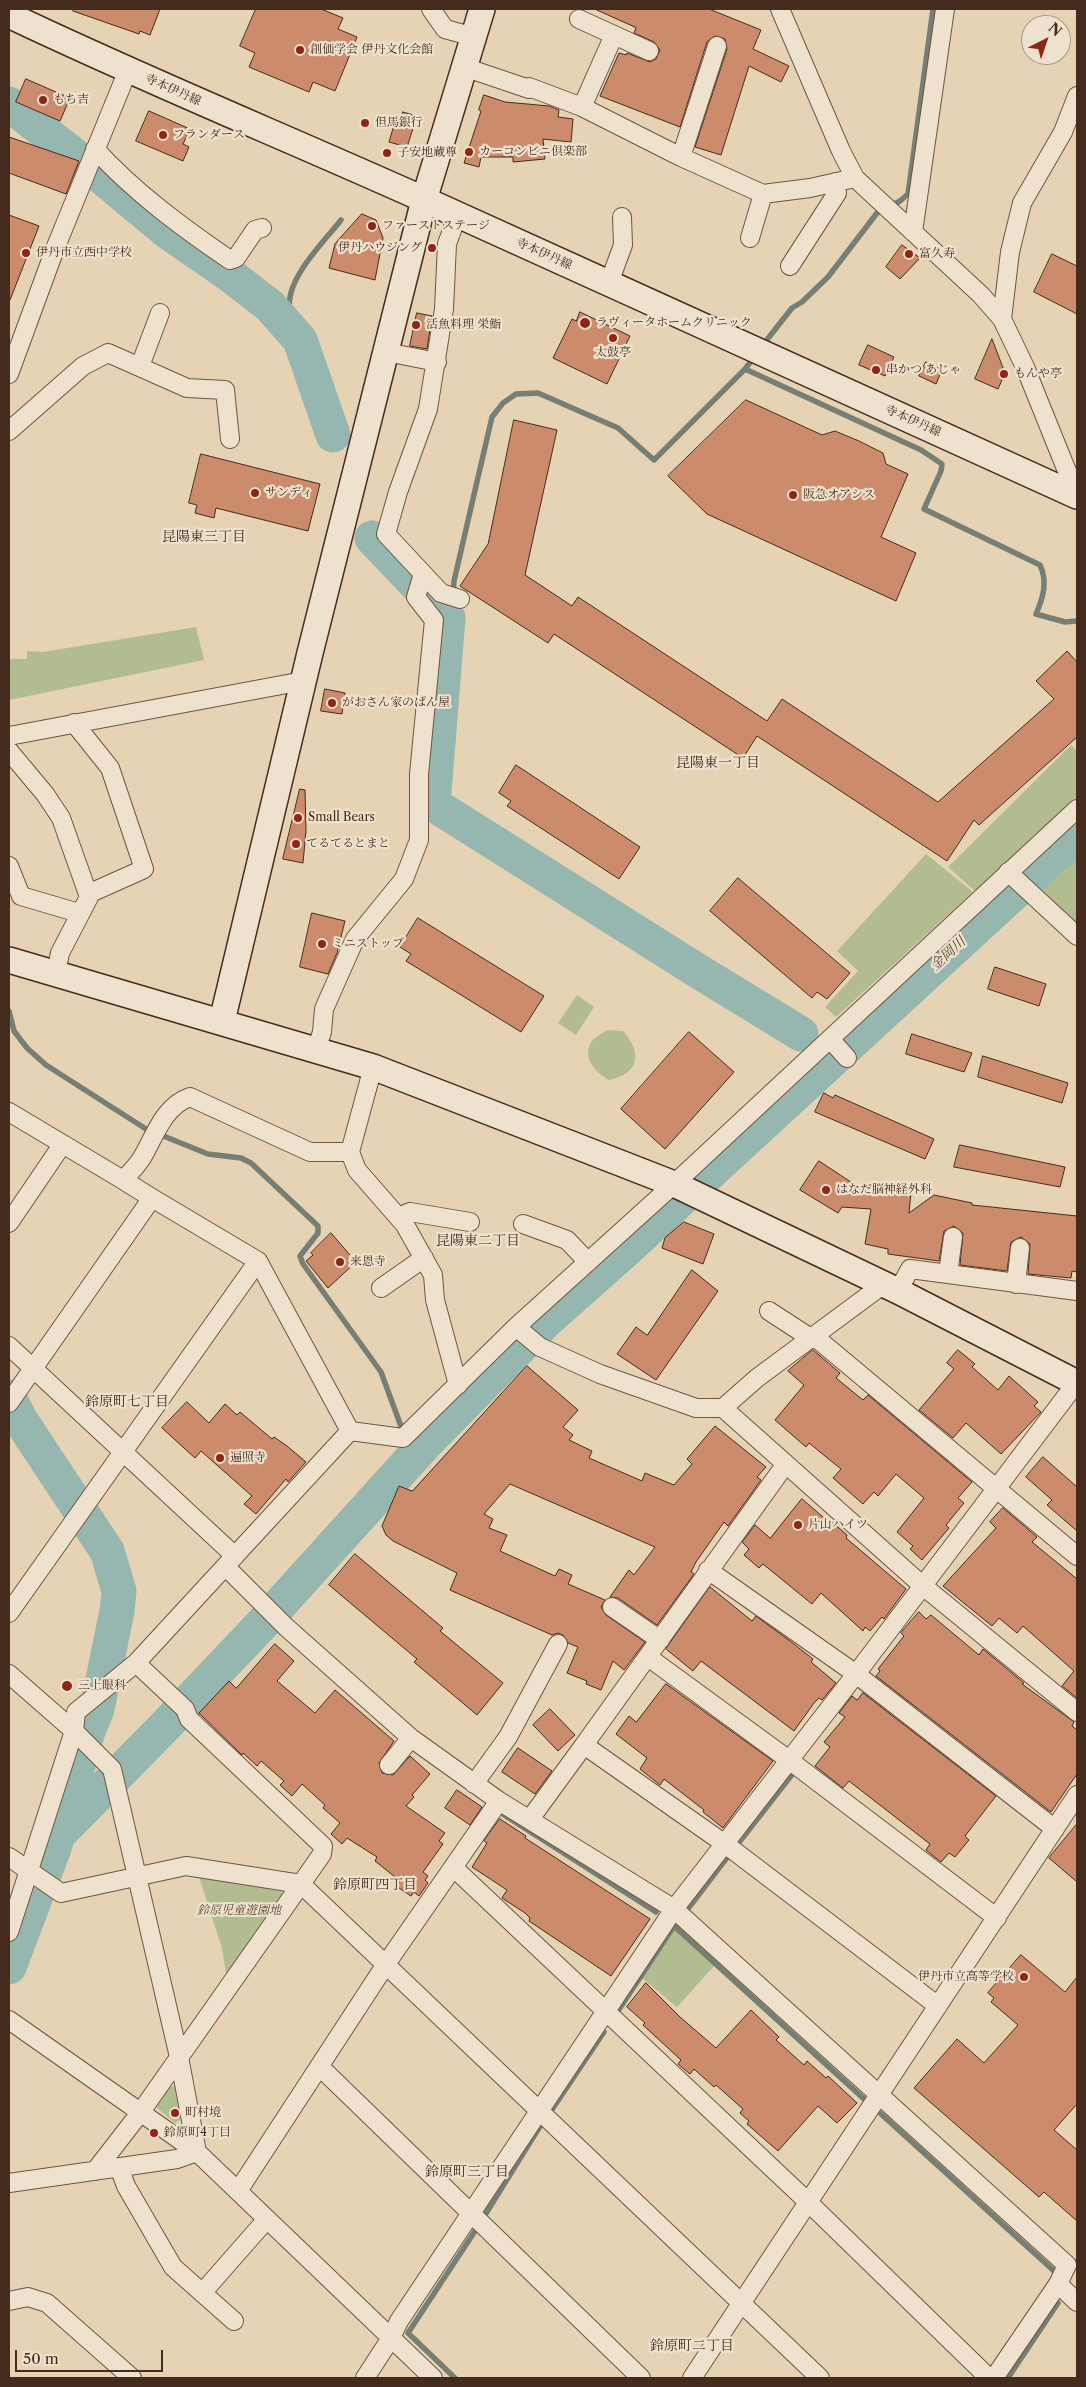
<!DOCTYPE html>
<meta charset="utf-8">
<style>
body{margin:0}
#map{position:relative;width:1086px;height:2387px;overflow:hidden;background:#e5d3b3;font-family:"Libre Caslon Text",serif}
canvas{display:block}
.frame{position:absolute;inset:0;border:10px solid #452b1d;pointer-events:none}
.north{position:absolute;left:1021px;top:15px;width:50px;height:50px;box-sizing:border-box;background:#eee2ce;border:1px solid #aa9987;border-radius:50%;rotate:41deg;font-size:14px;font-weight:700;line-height:20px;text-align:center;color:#452b1d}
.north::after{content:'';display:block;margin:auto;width:18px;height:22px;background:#8f2418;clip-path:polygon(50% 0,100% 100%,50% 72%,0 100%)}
.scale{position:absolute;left:15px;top:2350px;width:148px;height:22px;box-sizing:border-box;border:2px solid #452b1d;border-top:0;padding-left:6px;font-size:15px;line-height:18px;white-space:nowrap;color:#452b1d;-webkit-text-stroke:4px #eee2ce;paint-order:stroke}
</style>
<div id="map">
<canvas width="1086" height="2387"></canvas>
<div class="frame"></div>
<div class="north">N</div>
<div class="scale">50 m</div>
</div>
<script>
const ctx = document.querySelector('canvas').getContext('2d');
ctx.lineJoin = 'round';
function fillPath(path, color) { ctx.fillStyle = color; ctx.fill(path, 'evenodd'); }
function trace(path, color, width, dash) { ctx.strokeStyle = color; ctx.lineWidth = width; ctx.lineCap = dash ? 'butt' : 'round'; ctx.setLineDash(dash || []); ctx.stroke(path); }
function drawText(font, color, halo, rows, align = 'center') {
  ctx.font = font + ' "Libre Caslon Text","Noto Serif JP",serif'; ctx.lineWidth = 4.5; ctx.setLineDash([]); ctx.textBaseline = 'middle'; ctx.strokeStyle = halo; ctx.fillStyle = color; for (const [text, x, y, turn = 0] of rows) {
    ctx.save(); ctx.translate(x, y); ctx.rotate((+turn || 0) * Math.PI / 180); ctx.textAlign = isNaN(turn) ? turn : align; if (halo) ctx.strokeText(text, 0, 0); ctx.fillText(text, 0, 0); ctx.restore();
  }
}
fillPath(new Path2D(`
 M 196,627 L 204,660 L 9,700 L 9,659 L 27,659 L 27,651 L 43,652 Z
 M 1071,745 L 1077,751 L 1077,798 L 976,892 L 948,867 Z
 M 1077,853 L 1077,930 L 1036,891 Z
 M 926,854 L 973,892 L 836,1017 L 825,1007 L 858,971 L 837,951 Z
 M 577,995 L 594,1007 L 576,1035 L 558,1023 Z
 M 608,1030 L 623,1031 C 643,1053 639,1074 609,1080 C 595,1073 579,1054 594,1039 C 598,1035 603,1033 608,1030 Z
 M 199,1877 L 281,1891 L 284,1896 L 228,1973 L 226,1974 L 222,1948 Z
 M 673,1929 L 676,1929 L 715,1965 L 677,2007 L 642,1978 Z
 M 173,2086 L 176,2087 L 183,2118 L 175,2123 L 155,2106 L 168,2088 Z`), '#b1bd8f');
trace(new Path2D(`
 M 300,340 C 297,330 291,320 290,310 C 284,280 324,242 341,220
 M 762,346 L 792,308 L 802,302 L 828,277 L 877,213 L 900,201 L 908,194 L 933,9
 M 745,369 L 921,450 L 942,464 L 941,471 L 924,509 L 1040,565 C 1048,582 1043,598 1036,614 L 1065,622 L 1077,621
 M 448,618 L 452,615 L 454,581 L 492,417 L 503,403 L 516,394 L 538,393 L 618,428 L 654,460 L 745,369 L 755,356
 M 9,1011 L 14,1031 L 27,1048 L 46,1065 L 146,1129 L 208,1154 L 241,1158 L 251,1163 L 318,1226 L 318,1233 L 300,1256 L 303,1264 L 381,1372 L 402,1429 L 415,1455
 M 504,1815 L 656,1912
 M 737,1845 L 794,1772
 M 687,1910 L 729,1855
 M 618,2011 L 674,1926 L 864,2099
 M 549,2114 L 604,2032
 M 881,2114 L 1054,2271
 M 485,2215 L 542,2123
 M 455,2378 L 408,2333 L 477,2228
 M 1008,2378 L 1058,2303`), '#767f75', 5.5);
trace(new Path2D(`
 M 9,104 L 103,178 L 168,232 L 226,272 L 270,306 L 300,340 L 333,435
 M 372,538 L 448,618 L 433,804 L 698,971 L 801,1034
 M 9,1397 L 21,1421 L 107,1551 L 119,1591 L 117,1611 L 97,1709 L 88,1731 L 54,1848 L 9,1967
 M 59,1834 L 169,1722 L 263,1623 L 424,1445 L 546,1321 L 626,1250 L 1077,835`), '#96b7af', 35);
const building = new Path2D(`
 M 74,9 L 160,9 L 150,35 L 140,31 L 139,34 L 73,11 Z
 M 256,9 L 321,9 L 343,18 L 338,29 L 357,37 L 335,91 L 313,82 L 309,92 L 249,67 L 255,53 L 240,46 Z
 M 595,9 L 709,9 L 761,30 L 753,49 L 789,66 L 781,82 L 749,66 L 721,155 L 695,147 L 727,49 L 725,39 L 715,36 L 707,42 L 680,127 L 600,96 L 619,53 L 626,55 L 627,53 L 650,62 L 656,59 L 660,50 L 654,42 L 634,33 L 636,28 Z
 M 26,79 L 70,98 L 60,121 L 16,102 Z
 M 484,95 L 505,102 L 549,106 L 559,110 L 558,117 L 573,119 L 571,142 L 543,139 L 545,159 L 513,162 L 513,157 L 481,157 L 479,167 L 464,163 L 481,111 L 479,110 Z
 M 149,111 L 190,129 L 183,144 L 189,147 L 183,161 L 136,141 Z
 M 403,112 L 417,116 L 407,147 L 389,142 L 394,125 L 398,126 Z
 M 9,137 L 79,161 L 66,194 L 9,173 Z
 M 362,214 L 376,220 L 383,238 L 375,280 L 329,268 L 335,244 Z
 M 9,215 L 39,226 L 10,300 L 9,300 Z
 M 902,245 L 920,258 L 900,279 L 886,267 Z
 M 1052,254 L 1077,266 L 1077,314 L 1034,292 Z
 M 580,312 L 630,336 L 607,384 L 553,358 L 572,319 L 576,321 Z
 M 417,313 L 432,316 L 427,349 L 410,346 Z
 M 992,339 L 1005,373 L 998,389 L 975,379 Z
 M 868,345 L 894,357 L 885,376 L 859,365 Z
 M 926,362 L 942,370 L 936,384 L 919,376 Z
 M 746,400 L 822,435 L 835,431 L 859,441 L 883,453 L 886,464 L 908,474 L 881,537 L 916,553 L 896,601 L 707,514 L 668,476 Z
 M 514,420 L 557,430 L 525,575 L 572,606 L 578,597 L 767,721 L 782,699 L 938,802 L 1054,699 L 1036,681 L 1067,651 L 1077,662 L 1077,737 L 979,825 L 974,820 L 947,861 L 757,736 L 743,758 L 554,634 L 548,643 L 460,586 L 488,544 Z
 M 201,454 L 320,484 L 308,531 L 216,508 L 214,518 L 195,513 L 197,505 L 189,503 Z
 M 325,689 L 345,693 L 342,714 L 321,711 Z
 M 516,765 L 640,847 L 619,879 L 507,806 L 511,801 L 499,793 Z
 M 300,789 L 305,790 L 306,831 L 303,863 L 283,859 Z
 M 738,878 L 850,973 L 827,999 L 817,992 L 812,998 L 710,911 Z
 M 312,913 L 345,921 L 337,953 L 328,974 L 300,967 Z
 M 418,918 L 544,996 L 521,1032 L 406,961 L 411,954 L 400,947 Z
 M 995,967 L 1046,984 L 1039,1006 L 988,989 Z
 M 689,1032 L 734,1072 L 665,1149 L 621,1109 Z
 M 912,1034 L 972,1053 L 964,1072 L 906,1054 Z
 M 983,1056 L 1068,1083 L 1062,1103 L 978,1077 Z
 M 824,1093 L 833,1098 L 835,1095 L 934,1139 L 925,1159 L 815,1112 Z
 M 960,1145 L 1065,1167 L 1060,1187 L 954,1167 Z
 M 819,1161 L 860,1188 L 911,1192 L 909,1213 L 934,1195 L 972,1203 L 972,1205 L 1077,1216 L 1077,1272 L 1072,1271 L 1071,1278 L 1028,1274 L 1030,1244 L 1021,1237 L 1011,1242 L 1007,1271 L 960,1265 L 963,1233 L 954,1226 L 944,1231 L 939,1261 L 888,1254 L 888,1249 L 865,1244 L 871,1209 L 842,1207 L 838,1213 L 800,1190 Z
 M 684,1222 L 714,1234 L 703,1264 L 662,1248 L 665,1238 Z
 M 331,1233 L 356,1262 L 328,1288 L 306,1261 L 313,1255 L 311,1253 Z
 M 692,1270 L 718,1291 L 656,1380 L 617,1354 L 636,1327 L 647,1335 Z
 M 813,1350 L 840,1373 L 836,1378 L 863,1400 L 868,1395 L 972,1482 L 958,1498 L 964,1503 L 946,1525 L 949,1528 L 922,1560 L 910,1549 L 913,1546 L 897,1532 L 924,1498 L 896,1474 L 878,1496 L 874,1492 L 863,1504 L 833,1478 L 841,1469 L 809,1443 L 806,1447 L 775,1420 L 804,1385 L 788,1371 Z
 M 958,1350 L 975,1364 L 972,1367 L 998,1390 L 1009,1376 L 1038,1402 L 1034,1406 L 1041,1412 L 1001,1454 L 966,1423 L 953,1438 L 919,1410 L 954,1369 L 947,1363 Z
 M 527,1366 L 578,1410 L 563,1427 L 573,1435 L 569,1440 L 592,1451 L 589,1458 L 642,1481 L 645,1473 L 674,1485 L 692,1464 L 687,1459 L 715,1426 L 766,1467 L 757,1477 L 761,1480 L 728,1526 L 724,1522 L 696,1562 L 691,1572 L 694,1574 L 657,1625 L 618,1598 L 610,1597 L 629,1570 L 634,1575 L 655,1547 L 510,1484 L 484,1514 L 493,1519 L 489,1528 L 507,1535 L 500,1551 L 555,1576 L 559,1569 L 572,1575 L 568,1584 L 605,1600 L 601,1607 L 606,1615 L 645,1642 L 624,1670 L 613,1661 L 601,1690 L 586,1684 L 587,1681 L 567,1673 L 578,1647 L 568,1643 L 563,1635 L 558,1633 L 552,1635 L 450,1590 L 457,1573 L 393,1541 L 386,1535 L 382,1526 L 399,1486 L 412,1491 Z
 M 187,1402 L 209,1423 L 225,1404 L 237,1415 L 240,1412 L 272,1439 L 274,1437 L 287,1446 L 306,1462 L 288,1482 L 286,1479 L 256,1514 L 244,1504 L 252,1496 L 201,1451 L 195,1458 L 162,1428 Z
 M 1043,1457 L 1077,1487 L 1077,1531 L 1047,1505 L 1052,1500 L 1026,1477 Z
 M 802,1499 L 830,1523 L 831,1521 L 847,1535 L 846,1538 L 906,1589 L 884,1619 L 882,1617 L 870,1631 L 865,1627 L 863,1631 L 821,1593 L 812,1604 L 763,1564 L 759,1568 L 744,1555 L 749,1549 L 742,1542 L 755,1525 L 770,1538 Z
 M 1003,1508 L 1037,1537 L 1032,1542 L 1077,1579 L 1077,1698 L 1062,1686 L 1074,1671 L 1023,1626 L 1017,1633 L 999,1618 L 992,1626 L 943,1586 L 996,1528 L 990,1522 Z
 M 355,1554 L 443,1628 L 440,1631 L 503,1683 L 477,1715 L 414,1662 L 417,1659 L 329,1585 Z
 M 710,1587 L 752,1621 L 756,1616 L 790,1641 L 813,1659 L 811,1662 L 836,1683 L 822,1700 L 819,1698 L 814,1703 L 794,1731 L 701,1661 L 693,1671 L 666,1649 Z
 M 919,1612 L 926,1619 L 931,1615 L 979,1655 L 983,1649 L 1024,1683 L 1022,1684 L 1074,1722 L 1072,1726 L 1077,1730 L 1077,1774 L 1051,1812 L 876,1676 L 880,1671 L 878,1669 L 904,1636 L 901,1633 Z
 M 275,1644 L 294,1661 L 277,1681 L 315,1713 L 335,1690 L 394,1741 L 379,1763 L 382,1773 L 393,1775 L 410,1756 L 430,1774 L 412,1795 L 414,1797 L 406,1806 L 445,1833 L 439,1841 L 443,1844 L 423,1872 L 428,1876 L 425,1880 L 428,1883 L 419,1896 L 414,1892 L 411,1896 L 396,1886 L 400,1881 L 375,1861 L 377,1857 L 347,1838 L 342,1844 L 331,1834 L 340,1823 L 323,1808 L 325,1805 L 302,1784 L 292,1796 L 280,1785 L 284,1781 L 261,1761 L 257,1766 L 243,1753 L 242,1755 L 199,1713 L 229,1681 L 236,1688 Z
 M 666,1684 L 773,1761 L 723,1828 L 703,1812 L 704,1810 L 664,1779 L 660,1785 L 640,1769 L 647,1758 L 616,1734 L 629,1716 L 636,1722 Z
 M 863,1693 L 996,1796 L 965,1836 L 969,1840 L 955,1857 L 949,1853 L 941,1862 L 926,1850 L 930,1844 L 849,1781 L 843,1788 L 815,1766 L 830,1747 L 824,1742 L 845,1717 L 839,1713 L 852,1696 L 857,1700 Z
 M 550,1709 L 575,1735 L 558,1751 L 533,1725 Z
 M 518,1748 L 552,1771 L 535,1794 L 502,1772 Z
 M 457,1790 L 482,1807 L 470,1825 L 445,1808 Z
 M 500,1819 L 526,1836 L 525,1838 L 650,1919 L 611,1976 L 529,1921 L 530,1918 L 525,1913 L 502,1898 L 507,1890 L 472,1867 L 487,1843 L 484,1841 Z
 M 1077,1824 L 1077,1882 L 1049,1858 Z
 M 1021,1955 L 1065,1992 L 1077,1977 L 1077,2104 L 1054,2130 L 1077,2150 L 1077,2221 L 1044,2192 L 1039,2197 L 914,2088 L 957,2039 L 984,2063 L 1018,2025 L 991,2002 L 994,1998 L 988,1993 Z
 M 646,1983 L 680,2017 L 716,2048 L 751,2010 L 779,2037 L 776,2040 L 804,2065 L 807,2061 L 826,2078 L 828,2076 L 857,2103 L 837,2123 L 818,2106 L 778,2151 L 747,2124 L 749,2121 L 740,2113 L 743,2109 L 716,2085 L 714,2087 L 694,2069 L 690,2074 L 678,2064 L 681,2060 L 643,2025 L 645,2023 L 627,2007 Z`);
fillPath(building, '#cc8c6c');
trace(building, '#452b1d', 1);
const street = new Path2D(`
 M 431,9 L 445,29 L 474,37
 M 780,9 L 841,151 L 855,178 L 981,295 L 1002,319 L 1025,367 L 1077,496
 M 579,19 L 649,51
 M 464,67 L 529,89 L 529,87 L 582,107 L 681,157 L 763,194 L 810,188 L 855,178
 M 582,107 L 614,35
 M 95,149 C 134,192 183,228 230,260 L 236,258 L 255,230 L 262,228
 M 681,157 L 717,46
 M 457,216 L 447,244 L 444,309 L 428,409 L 398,492 L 386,534 L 441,593 L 460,599
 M 913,232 L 945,9
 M 750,238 L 763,194
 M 790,266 L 837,193 L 835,182
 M 609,283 L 623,245 L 622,217
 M 1002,319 L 1010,252 L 1022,203 L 1063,132 L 1077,96
 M 386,352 L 437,362
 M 140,366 L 160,313
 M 9,374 L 55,249 L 128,70
 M 9,431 L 83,366 L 108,353 L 187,388 L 225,390 L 230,439
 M 74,723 L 110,768 L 144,869 L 88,894
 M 9,736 L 303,681
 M 9,751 L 45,794 L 61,818 L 89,897 L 60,953 L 56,973
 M 9,866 L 21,896 L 79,913
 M 1008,872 L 1077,936
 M 830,1039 L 847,1058
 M 316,1050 L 322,1032 L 324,1009 L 355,939 L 404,879 L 419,840 L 419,774 L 434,620 L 416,597 L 423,574
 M 9,1112 L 123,1180 C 130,1173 138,1165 143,1156 C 155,1135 164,1106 190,1097 L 310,1152 L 350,1152 L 357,1170 L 405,1225 L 433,1275 L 435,1300 L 458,1385
 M 350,1152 L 373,1067
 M 123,1180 L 152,1198
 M 398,1217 L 410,1212 L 470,1222
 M 9,1223 L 62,1145
 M 523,1224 L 567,1240 L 588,1262
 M 948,1274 L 953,1237
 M 1016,1284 L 1020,1248
 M 381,1288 L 424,1258
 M 898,1291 L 910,1269 L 1077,1291
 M 769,1311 L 812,1339
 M 516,1327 L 540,1347 L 600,1374 L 696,1408 L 723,1408 L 923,1586 L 1077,1712
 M 815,1337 L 1077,1556
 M 9,1346 L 235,1556
 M 9,1403 L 152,1198 L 258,1261 L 350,1431
 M 723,1408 L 757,1378 L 884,1284
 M 785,1465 L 584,1745 L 725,1844 L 938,2006
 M 226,1567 L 286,1627 L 411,1738 L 499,1801 L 674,1909 L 1067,2265 L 1058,2284 L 1077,2302
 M 708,1570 L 856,1674 L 1055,1829
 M 612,1607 L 660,1640
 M 9,1613 L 258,1261
 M 648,1657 L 789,1760 L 997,1918
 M 9,1674 L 74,1731 L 76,1712 L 136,1663
 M 389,1765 L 411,1738
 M 474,1784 L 508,1737 L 558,1644
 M 530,1819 L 584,1745
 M 9,1857 L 61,1893 L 186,1866 L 301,1884 L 820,2378
 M 454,1868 L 808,2202 L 989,2378
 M 9,1932 L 74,1731 L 112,1769 L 179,2057 L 197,2152 L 177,2159 L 9,2183
 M 9,2020 L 197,2152 L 433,2378
 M 320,2067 L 641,2378
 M 119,2167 L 126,2186 L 173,2267 L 234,2321
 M 95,2171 L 140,2113 L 301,1884 L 322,1854 L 323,1846 L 189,1719 L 185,1709 L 136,1663 L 350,1431 L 403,1438 L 516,1327 L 674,1184 L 1077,809
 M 238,2191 L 386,1964 L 499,1801
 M 202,2293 L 267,2219
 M 9,2301 L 28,2297 L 47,2303 L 132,2378
 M 365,2378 L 391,2338 L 399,2321 L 674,1909 L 856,1674 L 1077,1382
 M 692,2378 L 1077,1795
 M 994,2378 L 1058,2284`);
const secondary = new Path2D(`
 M 9,15 C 145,80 285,137 423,199 C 641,298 859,396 1077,496
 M 9,960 L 373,1067 L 579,1147 L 674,1184 L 898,1291 L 1077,1383
 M 222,1021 L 310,653 L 424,200 L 482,9`);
trace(street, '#6d5542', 20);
trace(secondary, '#452b1d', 28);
trace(street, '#eee2ce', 18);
trace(secondary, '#eee2ce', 25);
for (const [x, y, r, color] of [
 [300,50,5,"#8f2418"],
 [43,100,5,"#8f2418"],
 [365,123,5,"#8f2418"],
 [163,135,5,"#8f2418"],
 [469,152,5,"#8f2418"],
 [387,153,5,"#8f2418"],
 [372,226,5,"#8f2418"],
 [432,248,5,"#8f2418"],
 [26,253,5,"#8f2418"],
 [909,254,5,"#8f2418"],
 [585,323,6,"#8f2418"],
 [416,325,5,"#8f2418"],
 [613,338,5,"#8f2418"],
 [876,370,5,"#8f2418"],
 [1004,374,5,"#8f2418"],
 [255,493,5,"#8f2418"],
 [793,495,5,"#8f2418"],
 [332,703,5,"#8f2418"],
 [298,818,5,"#8f2418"],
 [296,844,5,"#8f2418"],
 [322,944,5,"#8f2418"],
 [826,1190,5,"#8f2418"],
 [340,1262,5,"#8f2418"],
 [220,1458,5,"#8f2418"],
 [798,1525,5,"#8f2418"],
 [67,1686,6,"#8f2418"],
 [1024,1977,5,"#8f2418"],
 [175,2113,5,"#8f2418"],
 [154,2133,5,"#8f2418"]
]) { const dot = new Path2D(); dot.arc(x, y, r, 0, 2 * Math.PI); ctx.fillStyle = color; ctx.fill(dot); trace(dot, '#eee2ce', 2); }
drawText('12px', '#452b1d', '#eee2ce', [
 ["創価学会 伊丹文化会館",310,50],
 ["もち吉",53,100],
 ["但馬銀行",375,123],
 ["フランダース",173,135],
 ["カーコンビニ倶楽部",479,152],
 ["子安地蔵尊",397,153],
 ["ファーストステージ",382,226],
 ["伊丹ハウジング",422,248,"right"],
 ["伊丹市立西中学校",36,253],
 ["富久寿",919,254],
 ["ラヴィータホームクリニック",596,323],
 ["活魚料理 栄鮨",426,325],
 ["太鼓亭",613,353,"center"],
 ["串かつ あじゃ",886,370],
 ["もんや亭",1014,374],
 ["サンディ",265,493],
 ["阪急オアシス",803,495],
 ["がおさん家のぱん屋",342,703],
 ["Small Bears",308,818],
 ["てるてるとまと",306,844],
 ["ミニストップ",332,944],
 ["はなだ脳神経外科",836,1190],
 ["来恩寺",350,1262],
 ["遍照寺",230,1458],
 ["片山ハイツ",808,1525],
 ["三上眼科",78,1686],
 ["伊丹市立高等学校",1014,1977,"right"],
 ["町村境",185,2113],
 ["鈴原町4丁目",164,2133]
], 'left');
drawText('12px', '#452b1d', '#eee2ce', [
 ["寺本伊丹線",173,90,24],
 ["寺本伊丹線",544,254,24],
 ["寺本伊丹線",913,421,24]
]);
drawText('italic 12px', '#5b4834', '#eee2ce', [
 ["鈴原児童遊園地",239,1911]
]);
drawText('14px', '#452b1d', '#eee2ce', [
 ["昆陽東三丁目",204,537],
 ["昆陽東一丁目",718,763],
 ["昆陽東二丁目",478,1241],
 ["鈴原町七丁目",127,1402],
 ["鈴原町四丁目",375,1885],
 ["鈴原町三丁目",467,2172],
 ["鈴原町二丁目",692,2346]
]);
drawText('italic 14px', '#55473a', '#eee2ce', [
 ["金岡川",948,954,-43]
]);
</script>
